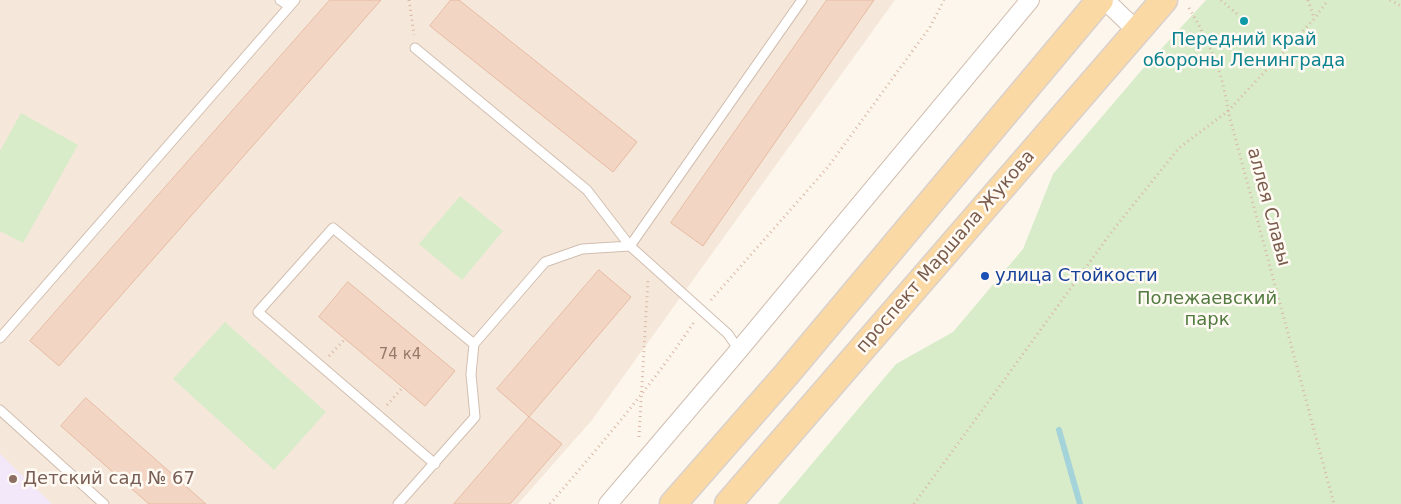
<!DOCTYPE html>
<meta charset="utf-8">
<style>
body{margin:0}
canvas{display:block;background:#fdf6ec}
</style>
<canvas width="1401" height="504"></canvas>
<script>
const ctx = document.querySelector('canvas').getContext('2d');
ctx.lineJoin = 'round';
function fillPath(path, color) { ctx.fillStyle = color; ctx.fill(path, 'evenodd'); }
function trace(path, color, width, dash) { ctx.strokeStyle = color; ctx.lineWidth = width; ctx.lineCap = dash ? 'butt' : 'round'; ctx.setLineDash(dash || []); ctx.stroke(path); }
function drawText(font, color, halo, rows, align = 'center') {
  ctx.font = font + ' "DejaVu Sans",sans-serif'; ctx.lineWidth = 5; ctx.setLineDash([]); ctx.textBaseline = 'middle'; ctx.strokeStyle = halo; ctx.fillStyle = color; for (const [text, x, y, turn = 0] of rows) {
    ctx.save(); ctx.translate(x, y); ctx.rotate((+turn || 0) * Math.PI / 180); ctx.textAlign = isNaN(turn) ? turn : align; if (halo) ctx.strokeText(text, 0, 0); ctx.fillText(text, 0, 0); ctx.restore();
  }
}
fillPath(new Path2D(`
 M 0,0 L 895,0 L 592,420 L 518,504 L 0,504 Z`), '#f5e8da');
fillPath(new Path2D(`
 M 0,454 L 52,504 L 0,504 Z`), '#f3e8fa');
fillPath(new Path2D(`
 M 1206,0 L 1401,0 L 1401,504 L 778,504 L 896,364 L 953,332 L 1023,249 L 1053,174 L 1140,72 Z
 M 21,113 L 78,145 L 23,243 L 0,231 L 0,151 Z
 M 460,196 L 503,231 L 462,280 L 419,244 Z
 M 225,322 L 326,412 L 274,470 L 173,379 Z`), '#d8ecc9');
trace(new Path2D(`
 M 1059,430 L 1080,504`), '#a5d3da', 6);
const building = new Path2D(`
 M 330,0 L 381,0 L 59,366 L 30,341 Z
 M 451,0 L 459,0 L 637,142 L 613,172 L 430,26 Z
 M 827,0 L 874,0 L 703,246 L 671,223 Z
 M 599,270 L 631,297 L 529,417 L 497,389 Z
 M 348,282 L 455,371 L 425,406 L 319,317 Z
 M 86,398 L 206,504 L 149,504 L 125,483 L 61,426 Z
 M 529,417 L 562,444 L 510,504 L 454,504 Z`);
fillPath(building, '#f3d5c3');
trace(building, '#e6bba3', 1);
const lane = new Path2D(`
 M 280,0 L 289,6
 M 415,48 L 587,190 L 630,246 L 802,0
 M 0,338 L 295,0
 M 0,410 L 104,504
 M 435,464 L 258,312 L 333,228 L 474,344
 M 398,504 L 475,417 L 471,374 L 474,344 L 545,262 L 582,249 L 630,246 L 728,334 L 739,350`);
const street = new Path2D(`
 M 1105,0 L 1137,31
 M 608,504 L 739,350 L 1030,0`);
const primary = new Path2D(`
 M 673,504 L 786,375 L 1100,0
 M 728,504 L 1164,0`);
trace(lane, '#d1beb0', 11);
trace(street, '#d1beb0', 20);
trace(primary, '#dad1cd', 29);
trace(new Path2D(`
 M 409,0 L 414,35
 M 1221,0 L 1237,14
 M 1308,0 L 1314,18
 M 1390,0 L 1401,6
 M 1189,8 C 1209,42 1223,72 1228,111 L 1334,504
 M 711,300 L 828,167 L 930,27 L 944,0
 M 329,356 L 345,339
 M 387,405 L 403,387
 M 639,437 L 648,280
 M 550,504 C 600,445 651,387 694,322
 M 914,504 L 1113,230 L 1179,148 L 1228,111 L 1314,19 L 1328,0`), '#d9b8a5', 3, [1, 4]);
trace(lane, '#fff', 9);
trace(street, '#fff', 18);
trace(primary, '#fbd9a5', 26);
for (const [x, y, r, color] of [
 [1244,21,5,"#0f9aa8"],
 [985,276,5,"#1a4fb4"],
 [13,479,5,"#8d6e63"]
]) { const dot = new Path2D(); dot.arc(x, y, r, 0, 2 * Math.PI); ctx.fillStyle = color; ctx.fill(dot); trace(dot, '#fffaf3', 2); }
drawText('15px', '#987a6a', null, [
 ["74 к4",400,355]
]);
drawText('18px', '#0d838f', '#fffaf3', [
 ["Передний край",1244,40],
 ["обороны Ленинграда",1244,61]
]);
drawText('18px', '#7a5c4d', '#fffaf3', [
 ["аллея Славы",1268,207,75],
 ["проспект Маршала Жукова",946,252,-49]
]);
drawText('18px', '#164399', '#fffaf3', [
 ["улица Стойкости",995,276]
], 'left');
drawText('18px', '#537a41', '#fffaf3', [
 ["Полежаевский",1207,299],
 ["парк",1207,320]
]);
drawText('18px', '#785e54', '#fffaf3', [
 ["Детский сад № 67",23,479]
], 'left');
</script>
